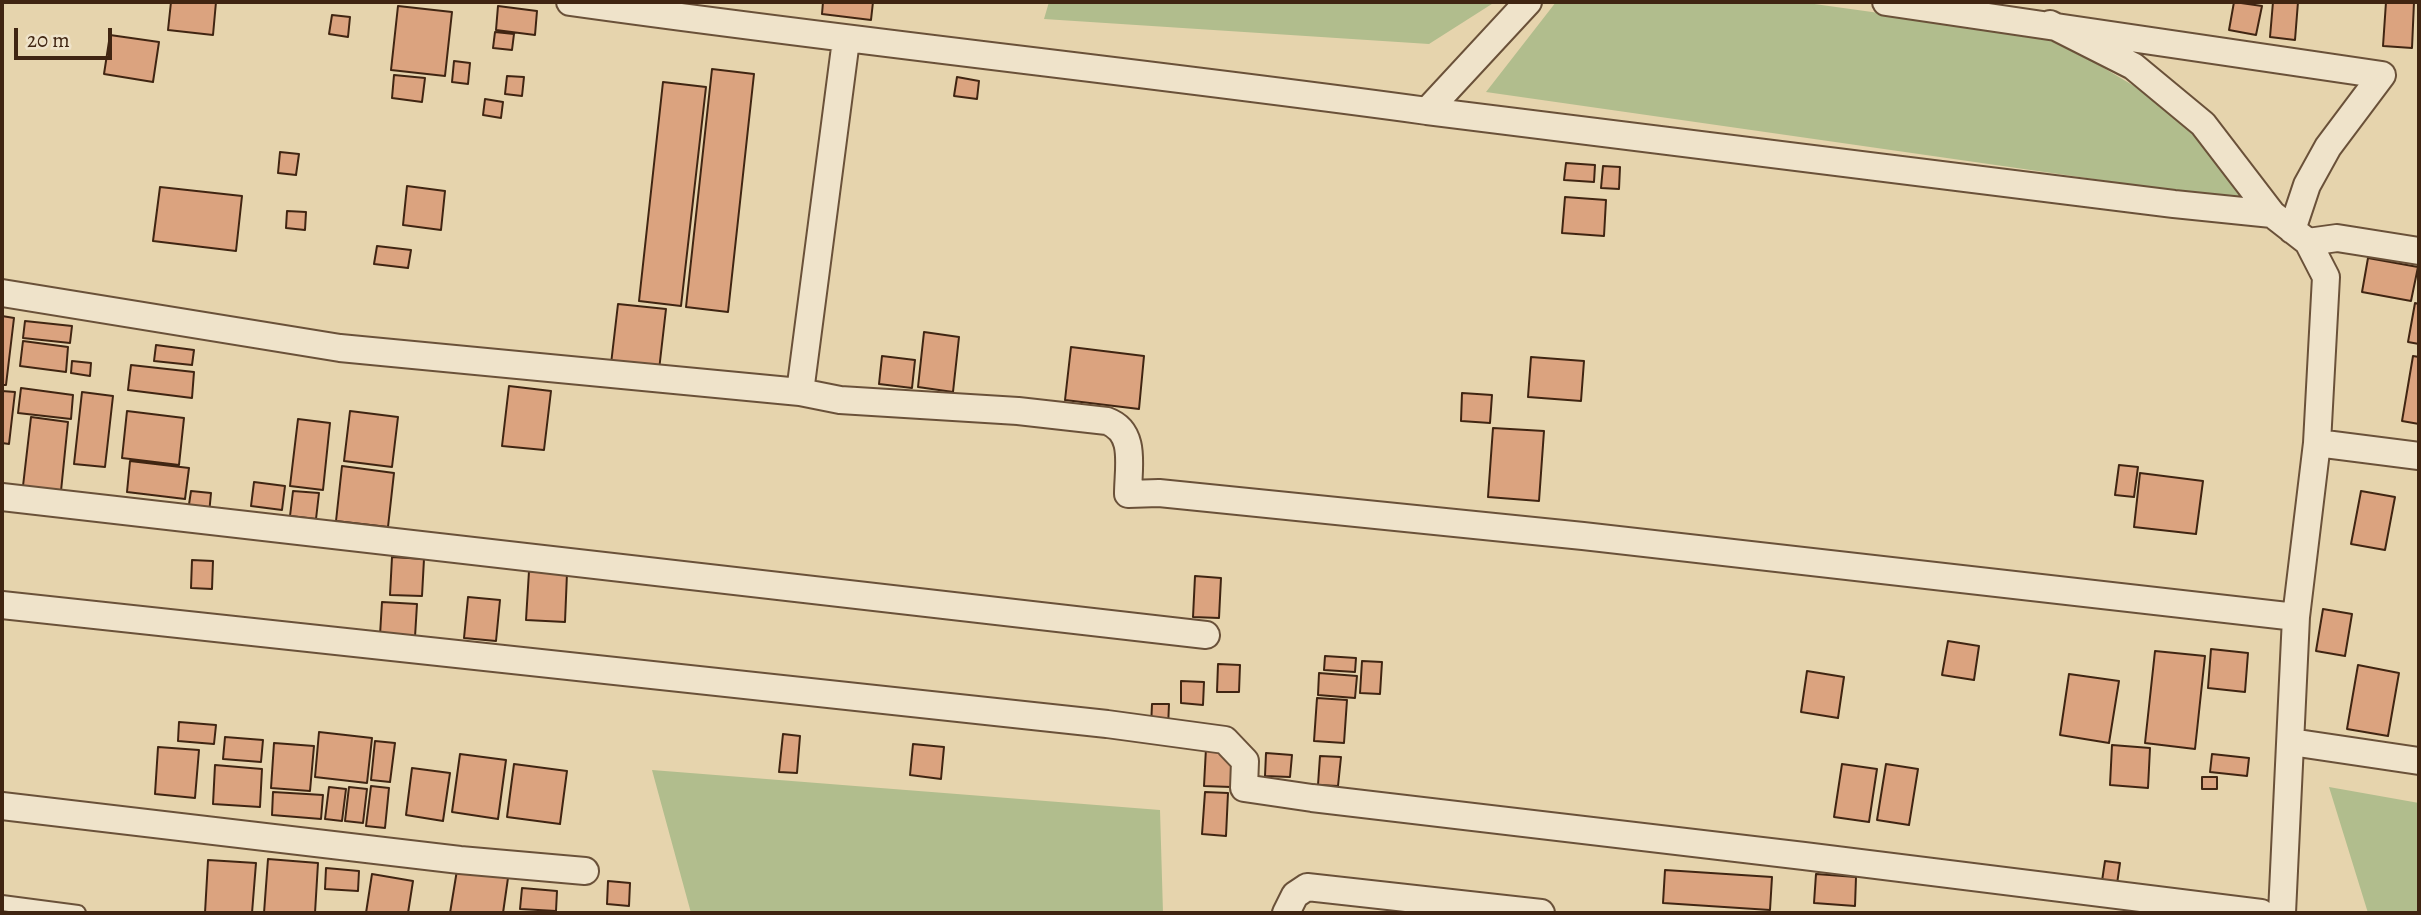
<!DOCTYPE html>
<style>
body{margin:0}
#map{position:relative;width:2421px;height:915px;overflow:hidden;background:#e6d4ad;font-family:Alegreya,serif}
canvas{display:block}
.frame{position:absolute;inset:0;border:4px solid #402512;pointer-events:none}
.scale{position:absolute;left:14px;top:28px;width:98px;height:32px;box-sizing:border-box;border:4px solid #402512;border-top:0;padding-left:9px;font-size:21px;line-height:24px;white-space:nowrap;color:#402512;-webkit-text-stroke:5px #efe3ca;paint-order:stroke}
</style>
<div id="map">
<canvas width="2421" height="915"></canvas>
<div class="frame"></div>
<div class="scale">20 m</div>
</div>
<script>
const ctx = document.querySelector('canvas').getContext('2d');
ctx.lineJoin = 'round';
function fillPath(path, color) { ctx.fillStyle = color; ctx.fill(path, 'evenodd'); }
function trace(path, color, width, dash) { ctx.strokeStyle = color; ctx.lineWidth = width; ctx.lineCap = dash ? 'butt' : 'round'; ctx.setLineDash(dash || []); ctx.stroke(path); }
fillPath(new Path2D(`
 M 1049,2 L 1495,2 L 1429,44 L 1044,19 Z
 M 1556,2 L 1800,2 L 2052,37 L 2134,86 L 2195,133 L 2254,202 L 1486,92 Z
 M 652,770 L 1160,810 L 1163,913 L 691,913 Z
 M 2329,787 L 2419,803 L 2419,913 L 2368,913 Z`), '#b1bd8d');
const building = new Path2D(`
 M 171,2 L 216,2 L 213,35 L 168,30 Z
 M 823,2 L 873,2 L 871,20 L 822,14 Z
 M 2234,2 L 2262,6 L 2256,35 L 2229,30 Z
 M 2273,2 L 2298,2 L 2295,40 L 2270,37 Z
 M 2386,2 L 2414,2 L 2412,48 L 2383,46 Z
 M 398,6 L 452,12 L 445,76 L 391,70 Z
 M 498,6 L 537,11 L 535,35 L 496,30 Z
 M 332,15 L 350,17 L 348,37 L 329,34 Z
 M 495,32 L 514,34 L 512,50 L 493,48 Z
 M 110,35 L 159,42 L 153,82 L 104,74 Z
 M 454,61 L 470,63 L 468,84 L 452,82 Z
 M 712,69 L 754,74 L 728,312 L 686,307 Z
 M 394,75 L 425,78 L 422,102 L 392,98 Z
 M 507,76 L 524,77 L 522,96 L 505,94 Z
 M 957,77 L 979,81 L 977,99 L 954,96 Z
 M 663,82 L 706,87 L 681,306 L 639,301 Z
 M 485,99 L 503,102 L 501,118 L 483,115 Z
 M 280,152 L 299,154 L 296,175 L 278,173 Z
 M 1566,163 L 1595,165 L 1594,182 L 1564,180 Z
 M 1603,166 L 1620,167 L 1619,189 L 1601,188 Z
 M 407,186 L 445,191 L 441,230 L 403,225 Z
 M 160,187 L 242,196 L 236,251 L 153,241 Z
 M 1565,197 L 1606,200 L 1604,236 L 1562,233 Z
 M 287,211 L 306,212 L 305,230 L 286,228 Z
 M 377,246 L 411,250 L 408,268 L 374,264 Z
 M 2368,258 L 2418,267 L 2411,301 L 2362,292 Z
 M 2415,303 L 2419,304 L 2419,344 L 2408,342 Z
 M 618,304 L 666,309 L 659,370 L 611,364 Z
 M 2,316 L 14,318 L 6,385 L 2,385 Z
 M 25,321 L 72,326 L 70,343 L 23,338 Z
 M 924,332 L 959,337 L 953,392 L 918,387 Z
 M 23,341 L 68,347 L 66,372 L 20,366 Z
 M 156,345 L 194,350 L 192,365 L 154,361 Z
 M 1071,347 L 1144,356 L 1139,409 L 1065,400 Z
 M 882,356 L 915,360 L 912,388 L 879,384 Z
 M 2413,356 L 2419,357 L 2419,424 L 2402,421 Z
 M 1531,357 L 1584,361 L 1581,401 L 1528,397 Z
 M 72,361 L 91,363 L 90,376 L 71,373 Z
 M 131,365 L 194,372 L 192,398 L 128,390 Z
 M 509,386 L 551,391 L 544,450 L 502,446 Z
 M 21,388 L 73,395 L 71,419 L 18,413 Z
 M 2,391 L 15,392 L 9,444 L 2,443 Z
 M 82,392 L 113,396 L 105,467 L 74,464 Z
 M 1462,393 L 1492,395 L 1490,423 L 1461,421 Z
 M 127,411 L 184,418 L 179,465 L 122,458 Z
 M 350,411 L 398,417 L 392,467 L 344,461 Z
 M 31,417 L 68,422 L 61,491 L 23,486 Z
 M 298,419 L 330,423 L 323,490 L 290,486 Z
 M 1493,428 L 1544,431 L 1539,501 L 1488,497 Z
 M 130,461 L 189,468 L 185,499 L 127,492 Z
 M 2119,465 L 2138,467 L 2134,497 L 2115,495 Z
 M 342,466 L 394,473 L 388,527 L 336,521 Z
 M 2140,473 L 2203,481 L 2196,534 L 2134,527 Z
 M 254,482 L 285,486 L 282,510 L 251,506 Z
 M 191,491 L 211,493 L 209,514 L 188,511 Z
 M 293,491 L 319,493 L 316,519 L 290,516 Z
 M 2361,491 L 2395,497 L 2385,550 L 2351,544 Z
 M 392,557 L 424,559 L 422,596 L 390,595 Z
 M 192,560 L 213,561 L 212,589 L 191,588 Z
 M 529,571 L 567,573 L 565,622 L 526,620 Z
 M 1195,576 L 1221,578 L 1219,618 L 1193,617 Z
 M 468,597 L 500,600 L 496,641 L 464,638 Z
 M 382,602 L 417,604 L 415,637 L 380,635 Z
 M 2323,609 L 2352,614 L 2345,656 L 2316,651 Z
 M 1948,641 L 1979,646 L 1974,680 L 1942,675 Z
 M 2211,649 L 2248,653 L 2245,692 L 2208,688 Z
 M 2155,651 L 2205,656 L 2195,749 L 2145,743 Z
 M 1325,656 L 1356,658 L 1355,672 L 1324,670 Z
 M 1362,661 L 1382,662 L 1380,694 L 1360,693 Z
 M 1218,664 L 1240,665 L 1239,692 L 1217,692 Z
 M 2358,665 L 2399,673 L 2388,736 L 2347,729 Z
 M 1807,671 L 1844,677 L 1838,718 L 1801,712 Z
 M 1319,673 L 1357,676 L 1355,698 L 1318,695 Z
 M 2069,674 L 2119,681 L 2109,743 L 2060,735 Z
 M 1181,681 L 1204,682 L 1203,705 L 1181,703 Z
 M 1317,698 L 1347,700 L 1344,743 L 1314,741 Z
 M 1152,704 L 1169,704 L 1168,728 L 1151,727 Z
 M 179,722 L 216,725 L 214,744 L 178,741 Z
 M 319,732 L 372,738 L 367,783 L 315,777 Z
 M 783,734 L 800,736 L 797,773 L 779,772 Z
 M 225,737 L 263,740 L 261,762 L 223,759 Z
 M 375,741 L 395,743 L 390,782 L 371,780 Z
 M 274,743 L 314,746 L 310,791 L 271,788 Z
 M 913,744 L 944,747 L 941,779 L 910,775 Z
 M 2112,745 L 2150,748 L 2148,788 L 2110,785 Z
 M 158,747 L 199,750 L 195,798 L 155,794 Z
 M 1206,748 L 1233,750 L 1231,787 L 1204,786 Z
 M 1266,753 L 1292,755 L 1290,777 L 1265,776 Z
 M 460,754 L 506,760 L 498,819 L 452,812 Z
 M 2212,754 L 2249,758 L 2247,776 L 2210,772 Z
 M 1320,756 L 1341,757 L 1338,786 L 1318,785 Z
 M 514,764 L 567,771 L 560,824 L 507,817 Z
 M 1842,764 L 1877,769 L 1869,822 L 1834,817 Z
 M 1886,764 L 1918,769 L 1909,825 L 1877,820 Z
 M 215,765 L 262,769 L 260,807 L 213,804 Z
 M 412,768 L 450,773 L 443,821 L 406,815 Z
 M 2202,777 L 2217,777 L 2217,789 L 2202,789 Z
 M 371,786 L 389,788 L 385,828 L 366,826 Z
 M 329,787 L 346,789 L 342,821 L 325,819 Z
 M 349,787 L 367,789 L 363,823 L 345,821 Z
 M 273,792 L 323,795 L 321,819 L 272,815 Z
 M 1205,792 L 1228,793 L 1226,836 L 1202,834 Z
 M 268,859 L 318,863 L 315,913 L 264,913 Z
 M 208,860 L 256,863 L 252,913 L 205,913 Z
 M 2105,861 L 2120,863 L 2117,884 L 2102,881 Z
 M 326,868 L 359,871 L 358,891 L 325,889 Z
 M 457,870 L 508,878 L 503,913 L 450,913 Z
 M 1665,870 L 1772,877 L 1770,910 L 1663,903 Z
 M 372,874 L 413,881 L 408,913 L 366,913 Z
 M 1816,874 L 1856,877 L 1855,906 L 1814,903 Z
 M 608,881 L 630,883 L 629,906 L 607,904 Z
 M 522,888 L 557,891 L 556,911 L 520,909 Z`);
fillPath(building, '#dba37f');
trace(building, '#402512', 2);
const lane = new Path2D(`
 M 2,903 L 78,913`);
const street = new Path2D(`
 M 570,2 C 855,42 1141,72 1427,111 L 1528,2
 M 1886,2 L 2382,75 L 2328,147 L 2307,185 L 2292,230
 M 2050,24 L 2133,66 L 2203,124 L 2272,214 L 2308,242 L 2326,277 L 2317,443 L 2296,617 L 2282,913
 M 1427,111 L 2174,204 L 2272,214
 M 2308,242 L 2337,238 L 2419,251
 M 2,293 L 340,348 L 800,392 L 840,400 L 1018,411 L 1107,421 C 1137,432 1128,467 1128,494 L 1159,493 L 1583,536 L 2296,617
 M 800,392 L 846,40
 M 2317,443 L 2419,456
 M 2,497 L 1206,635
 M 2,605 L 1107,724 L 1225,740 L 1245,761 L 1244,788 L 1312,798 L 1804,856 L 2261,913
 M 2291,742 L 2419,761
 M 2,806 L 460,860 L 585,871
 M 1286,913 L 1295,895 L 1307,887 L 1541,913`);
trace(lane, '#6a5139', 18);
trace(street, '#6a5139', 30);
trace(lane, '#efe3ca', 14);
trace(street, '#efe3ca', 26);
</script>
